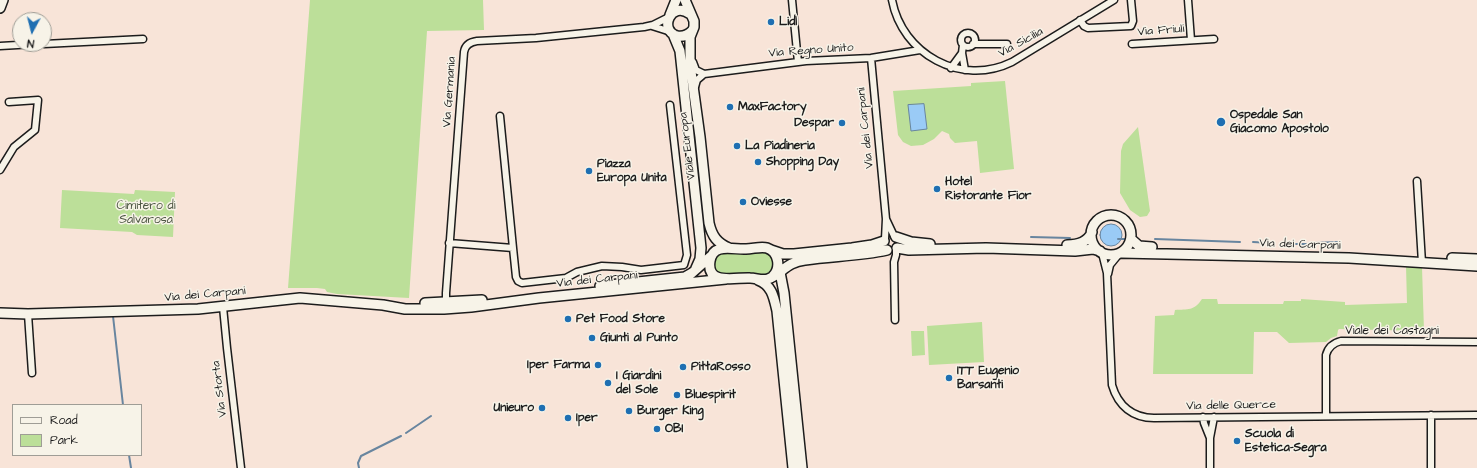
<!DOCTYPE html>
<style>
body{margin:0}
#map{position:relative;width:1477px;height:468px;overflow:hidden;background:#f8e4d8;font-family:"Architects Daughter",sans-serif}
canvas{display:block}
.legend{position:absolute;left:12px;top:404px;width:130px;height:52px;box-sizing:border-box;background:#f7f3e8;border:1px solid #9f9d96;margin:0;padding:5px 7px;list-style:none;font-size:12px;color:#1c1c1c}
.legend li{display:flex;align-items:center;gap:8px;height:20px}
.legend b{width:20px;border:1px solid #9f9d96}
.north{position:absolute;left:12px;top:12px;width:40px;height:40px;box-sizing:border-box;background:#f7f3e8;border:1px solid #9f9d96;border-radius:50%;rotate:187deg;font-size:11px;font-weight:700;line-height:16px;text-align:center;color:#1c1c1c}
.north::after{content:'';display:block;margin:auto;width:14px;height:18px;background:#1f6fb2;clip-path:polygon(50% 0,100% 100%,50% 72%,0 100%)}
</style>
<div id="map">
<canvas width="1477" height="468"></canvas>
<ul class="legend">
<li><b style="height:5px;background:#f7f3e8"></b>Road</li>
<li><b style="height:11px;background:#bcdf99"></b>Park</li>
</ul>
<div class="north">N</div>
</div>
<script>
const ctx = document.querySelector('canvas').getContext('2d');
ctx.lineJoin = 'round';
function fillPath(path, color) { ctx.fillStyle = color; ctx.fill(path, 'evenodd'); }
function trace(path, color, width, dash) { ctx.strokeStyle = color; ctx.lineWidth = width; ctx.lineCap = dash ? 'butt' : 'round'; ctx.setLineDash(dash || []); ctx.stroke(path); }
function drawText(font, color, halo, rows, align = 'center') {
  ctx.font = font + ' "Architects Daughter",sans-serif'; ctx.lineWidth = 3; ctx.setLineDash([]); ctx.textBaseline = 'middle'; ctx.strokeStyle = halo; ctx.fillStyle = color; for (const [text, x, y, turn = 0] of rows) {
    ctx.save(); ctx.translate(x, y); ctx.rotate((+turn || 0) * Math.PI / 180); ctx.textAlign = isNaN(turn) ? turn : align; if (halo) ctx.strokeText(text, 0, 0); ctx.fillText(text, 0, 0); ctx.restore();
  }
}
fillPath(new Path2D(`
 M 310,0 L 483,0 L 484,30 L 427,31 L 409,298 L 337,294 L 327,292 L 325,289 L 317,288 L 288,288 Z
 M 1005,81 L 1014,169 L 980,173 L 977,141 L 955,143 L 950,138 L 949,134 L 942,131 L 934,139 L 923,145 L 911,146 L 903,142 L 898,135 L 893,91 L 971,86 L 971,83 Z
 M 1138,127 L 1150,211 L 1147,216 L 1140,217 L 1130,210 L 1120,193 L 1121,151 L 1123,144 Z
 M 62,190 L 134,194 L 135,190 L 175,192 L 173,237 L 137,235 L 132,232 L 60,228 Z
 M 722,252 L 767,253 L 773,259 L 773,268 L 768,274 L 763,276 C 752,275 715,280 714,265 C 714,259 717,255 722,252 Z
 M 1406,266 L 1422,267 L 1424,331 L 1339,329 L 1338,330 L 1337,336 L 1331,338 L 1326,342 L 1289,343 L 1277,332 L 1254,332 L 1253,374 L 1153,374 L 1155,316 L 1174,315 L 1175,310 C 1188,309 1194,311 1202,299 L 1217,299 L 1218,304 L 1283,304 L 1284,301 L 1301,301 L 1301,299 L 1345,302 L 1345,305 L 1407,303 Z
 M 982,322 L 984,362 L 929,365 L 927,326 Z
 M 911,331 L 924,331 L 925,355 L 912,356 Z`), '#bcdf99');
const water = new Path2D(`
 M 924,104 L 927,129 L 911,131 L 908,105 Z
 M1100 235a11 11 0 1 1 22 0a11 11 0 1 1-22 0Z`);
fillPath(water, '#9acbf6');
trace(water, '#68859f', 1);
trace(new Path2D(`
 M 1031,237 L 1070,238
 M 1118,239 L 1125,239
 M 1155,239 L 1240,242
 M 1253,242 L 1271,243
 M 1313,243 L 1338,242
 M 1281,244 L 1306,244
 M 113,316 L 123,405
 M 406,433 L 431,416
 M 129,455 L 131,468
 M 359,468 L 358,463 L 361,456 L 401,436`), '#68859f', 2);
const street = new Path2D(`
 M 792,0 L 798,62
 M 892,0 C 902,54 961,87 1012,62 L 1114,0
 M 1188,0 L 1191,40
 M 1080,20 L 1084,26 L 1088,28 L 1131,26 L 1133,21 L 1131,0
 M 652,26 L 671,32
 M961 40a7 7 0 1 1 14 0a7 7 0 1 1-14 0Z
 M 44,44 L 143,39
 M 973,44 L 1007,44
 M 1132,44 L 1214,39
 M 963,45 L 962,53 L 965,70
 M 0,46 L 35,44
 M 871,58 L 886,219 L 885,239
 M 693,62 L 696,70 L 704,74
 M 951,68 L 962,53
 M 695,87 L 697,80 L 704,74 L 806,61 L 871,58 L 920,50
 M 0,170 L 14,147 L 35,130 L 38,100 L 9,102
 M 1417,181 L 1422,263
 M 886,219 L 894,236
 M 449,243 L 513,248 L 500,116
 M 513,248 L 516,277 L 518,281 L 522,283 L 566,278 L 577,272 L 602,266 L 622,267 L 641,270 L 684,265 L 687,255 L 670,105
 M 1102,253 L 1107,273 L 1112,385 C 1118,406 1133,418 1154,418 L 1477,415
 M 1108,274 L 1110,265 L 1119,254
 M 446,306 L 446,293 L 464,52 C 465,45 470,42 477,41 L 536,38 L 644,27 L 653,25 L 669,17
 M 223,307 L 227,348 L 241,468
 M 28,314 L 32,373
 M 895,320 L 894,262 L 896,255 L 896,249
 M 1431,415 L 1431,468
 M 1326,416 L 1326,355 C 1328,347 1333,343 1341,341 L 1477,342
 M 1203,417 L 1204,423 L 1210,438
 M 1210,468 L 1210,438 L 1214,417`);
const secondary = new Path2D(`
 M 685,0 L 694,21 L 694,27 L 690,37 L 690,64 L 700,137 L 709,223 C 712,236 717,243 729,248
 M 0,8 L 3,0
 M 690,14 C 671,0 658,30 677,36 C 683,37 688,35 692,31
 M 670,15 L 676,0
 M 673,34 L 680,51 L 701,248 L 700,259 L 696,268
 M1091 235a20 20 0 1 1 40 0a20 20 0 1 1-40 0Z
 M 896,237 L 911,242 L 930,244
 M 1131,239 L 1139,246 L 1152,247
 M 1067,245 C 1078,245 1088,242 1092,232
 M 897,248 L 909,250 L 986,248 L 1075,251 L 1093,249 L 1100,251
 M 771,250 L 783,254 L 794,254 L 852,248 L 872,245 L 884,241
 M 1121,253 L 1349,258 L 1477,266
 M 1452,258 L 1477,259
 M 779,267 L 784,293 L 802,468
 M 773,276 C 781,268 779,252 767,248 C 761,246 753,249 746,249 C 734,250 713,242 710,261 C 706,286 736,277 750,278 C 756,278 762,281 768,279 C 782,274 786,262 805,260 C 832,256 860,256 887,250
 M 758,280 C 772,285 774,298 777,311 L 793,468
 M 600,286 L 685,277 L 692,273 L 711,256
 M 425,303 L 482,300
 M 0,313 L 28,314 L 198,309 L 300,298 L 383,305 L 405,309 L 444,309 L 471,307 L 539,298 L 726,279`);
trace(street, '#1c1c1c', 9);
trace(secondary, '#1c1c1c', 12);
trace(street, '#f7f3e8', 6);
trace(secondary, '#f7f3e8', 9);
for (const [x, y, r, color] of [
 [771,22,4,"#1f6fb2"],
 [730,107,4,"#1f6fb2"],
 [1221,122,5,"#1f6fb2"],
 [842,123,4,"#1f6fb2"],
 [737,146,4,"#1f6fb2"],
 [758,162,4,"#1f6fb2"],
 [589,171,4,"#1f6fb2"],
 [937,189,4,"#1f6fb2"],
 [743,202,4,"#1f6fb2"],
 [568,319,4,"#1f6fb2"],
 [592,338,4,"#1f6fb2"],
 [598,365,4,"#1f6fb2"],
 [683,367,4,"#1f6fb2"],
 [949,378,4,"#1f6fb2"],
 [608,383,4,"#1f6fb2"],
 [677,395,4,"#1f6fb2"],
 [542,408,4,"#1f6fb2"],
 [629,411,4,"#1f6fb2"],
 [568,418,4,"#1f6fb2"],
 [657,429,4,"#1f6fb2"],
 [1237,441,4,"#1f6fb2"]
]) { const dot = new Path2D(); dot.arc(x, y, r, 0, 2 * Math.PI); ctx.fillStyle = color; ctx.fill(dot); trace(dot, '#f7f3e8', 1.5); }
drawText('bold 12px', '#1c1c1c', '#f7f3e8', [
 ["Lidl",779,22],
 ["MaxFactory",738,107],
 ["Ospedale San",1230,115],
 ["Giacomo Apostolo",1230,129],
 ["Despar",834,123,"right"],
 ["La Piadineria",745,146],
 ["Shopping Day",766,162],
 ["Piazza",597,164],
 ["Europa Unita",597,178],
 ["Hotel",945,182],
 ["Ristorante Fior",945,196],
 ["Oviesse",751,202],
 ["Pet Food Store",576,319],
 ["Giunti al Punto",600,338],
 ["Iper Farma",590,365,"right"],
 ["PittaRosso",691,367],
 ["ITT Eugenio",957,371],
 ["Barsanti",957,385],
 ["I Giardini",616,376],
 ["del Sole",616,390],
 ["Bluespirit",685,395],
 ["Unieuro",534,408,"right"],
 ["Burger King",637,411],
 ["Iper",576,418],
 ["OBI",665,429],
 ["Scuola di",1245,434],
 ["Estetica-Segra",1245,448]
], 'left');
drawText('12px', '#1c1c1c', '#f7f3e8', [
 ["Via Friuli",1161,31,-4],
 ["Via Sicilia",1021,43,-29],
 ["Via Regno Unito",811,51,-4],
 ["Via Germania",450,92,-86],
 ["Via dei Carpani",866,128,-96],
 ["Viale Europa",688,146,-97],
 ["Via dei Carpani",1300,245,2],
 ["Via dei Carpani",597,280,-6],
 ["Via dei Carpani",205,295,-5],
 ["Viale dei Castagni",1392,331],
 ["Via Storta",220,389,-97],
 ["Via delle Querce",1231,406,-1]
]);
drawText('12px', '#4c5642', '#f7f3e8', [
 ["Cimitero di",146,206],
 ["Salvarosa",146,220]
]);
</script>
